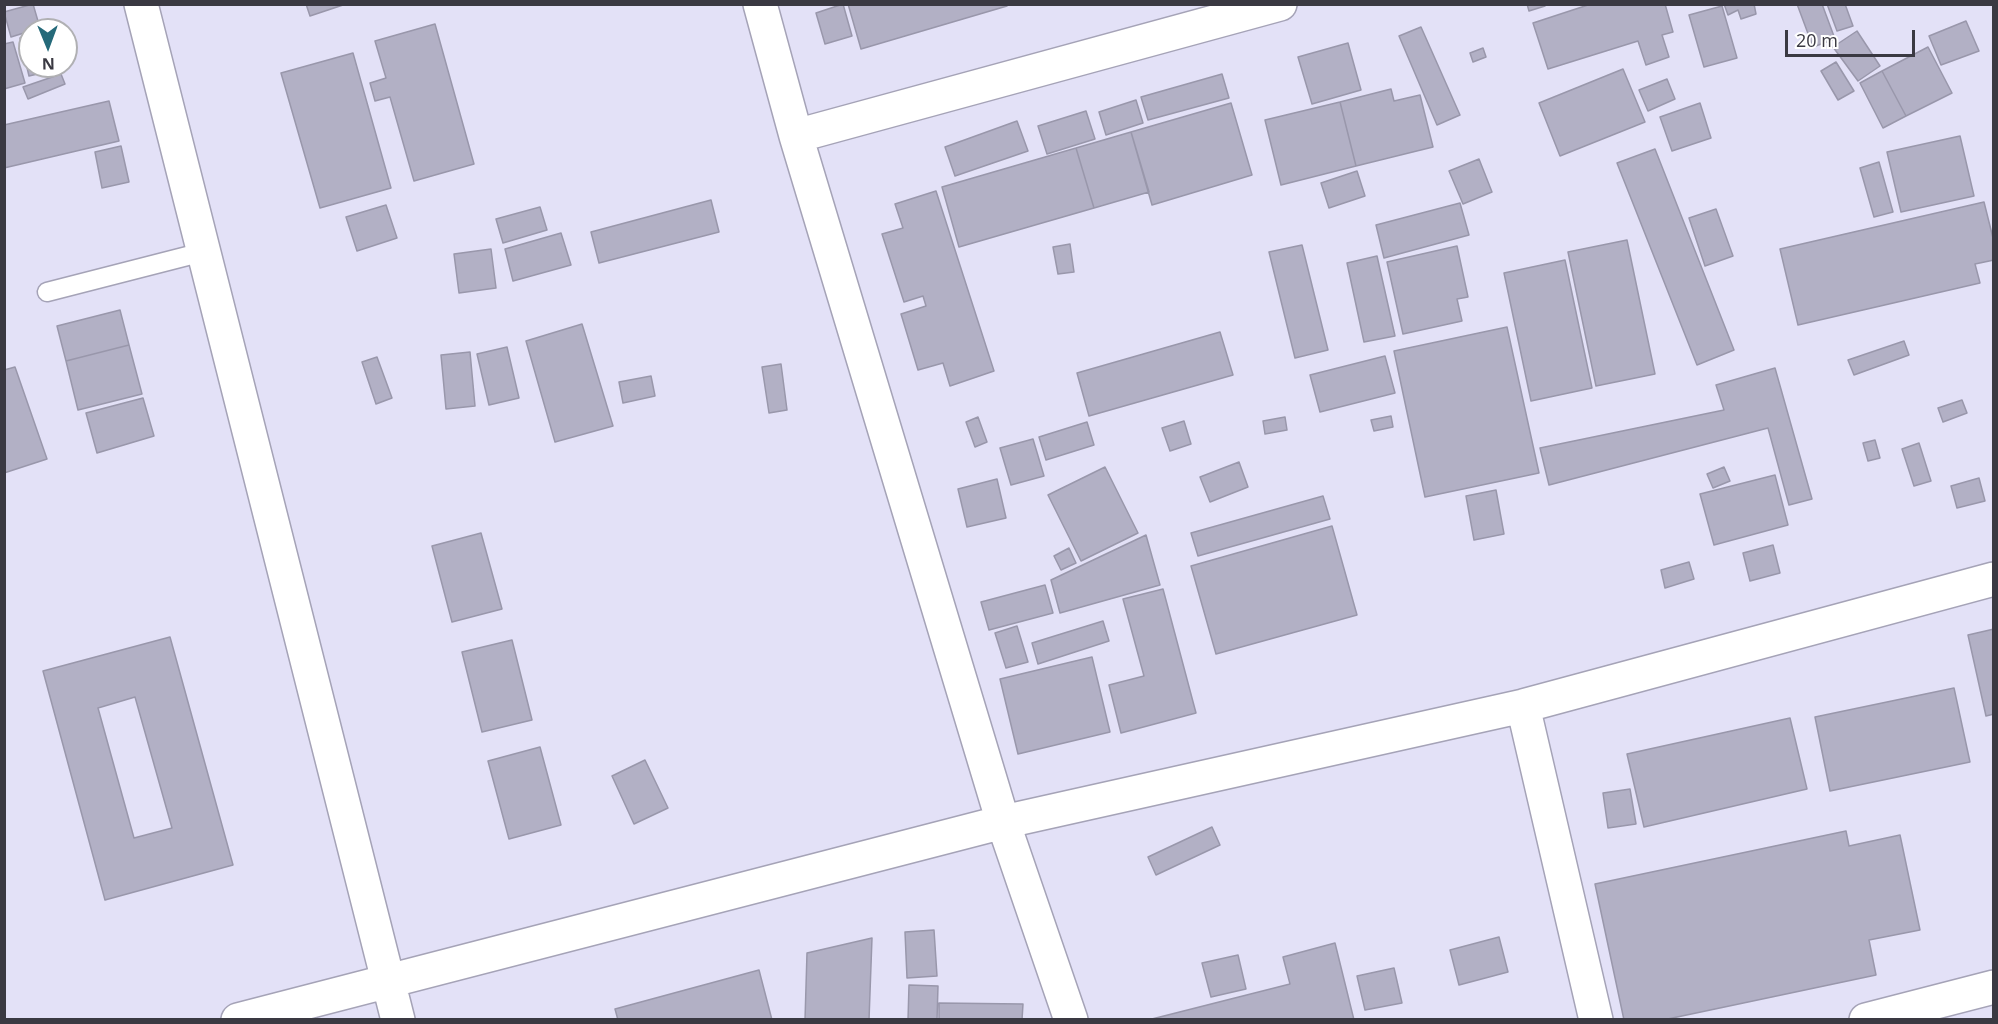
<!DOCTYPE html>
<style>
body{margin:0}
#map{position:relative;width:1998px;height:1024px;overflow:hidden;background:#e3e1f7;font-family:"Open Sans",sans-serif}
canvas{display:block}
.frame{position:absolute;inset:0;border:6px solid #3a3942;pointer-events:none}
.north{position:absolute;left:18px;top:18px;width:60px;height:60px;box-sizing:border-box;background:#fff;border:2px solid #b0b0b3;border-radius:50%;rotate:179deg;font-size:16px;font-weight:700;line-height:24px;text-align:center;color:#3a3942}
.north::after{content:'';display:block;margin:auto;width:21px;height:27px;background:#256a7a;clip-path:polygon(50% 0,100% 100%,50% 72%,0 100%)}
.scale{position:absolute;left:1785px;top:30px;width:130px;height:27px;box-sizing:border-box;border:3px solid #3a3942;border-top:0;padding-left:8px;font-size:18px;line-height:21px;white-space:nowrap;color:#3a3942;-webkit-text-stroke:4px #fff;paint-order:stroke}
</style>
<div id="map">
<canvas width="1998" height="1024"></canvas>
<div class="frame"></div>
<div class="north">N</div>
<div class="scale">20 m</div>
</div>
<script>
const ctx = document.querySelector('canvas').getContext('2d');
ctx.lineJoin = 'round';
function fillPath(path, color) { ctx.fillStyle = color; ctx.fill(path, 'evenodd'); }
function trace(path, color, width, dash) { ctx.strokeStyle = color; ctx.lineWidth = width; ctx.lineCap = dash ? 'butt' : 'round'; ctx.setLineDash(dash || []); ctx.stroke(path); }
const building = new Path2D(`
 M 33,4 L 40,28 L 11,37 L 4,12 Z
 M 306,4 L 346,4 L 310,16 Z
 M 843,4 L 852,36 L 825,44 L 816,13 Z
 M 848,4 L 1007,4 L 1007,6 L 861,49 Z
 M 1527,4 L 1545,4 L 1545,6 L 1529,11 Z
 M 1591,4 L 1665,4 L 1673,32 L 1662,35 L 1669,57 L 1646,65 L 1638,41 L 1548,69 L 1533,23 Z
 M 1724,4 L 1754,4 L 1756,14 L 1741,19 L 1738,10 L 1728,15 Z
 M 1797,4 L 1822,4 L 1835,39 L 1813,47 Z
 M 1827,4 L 1845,4 L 1853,26 L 1837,31 Z
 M 1722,6 L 1737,58 L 1704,67 L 1689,15 Z
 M 1966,21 L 1979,51 L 1941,65 L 1929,36 Z
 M 435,24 L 474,164 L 414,181 L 390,97 L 375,101 L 370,83 L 386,78 L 375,41 Z
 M 1421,27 L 1460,115 L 1437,125 L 1399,36 Z
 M 1857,31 L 1880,66 L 1858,81 L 1833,47 Z
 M 30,35 L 30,66 L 58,66 L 59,69 L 29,76 L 20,38 Z
 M 13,42 L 25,83 L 4,89 L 4,44 Z
 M 1348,43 L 1361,90 L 1312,104 L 1298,57 Z
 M 1928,47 L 1952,93 L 1906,116 L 1882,71 Z
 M 1483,48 L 1486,57 L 1473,62 L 1470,53 Z
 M 353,53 L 391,188 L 320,208 L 281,73 Z
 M 1836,62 L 1854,91 L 1838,100 L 1821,71 Z
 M 1623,69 L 1645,122 L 1560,156 L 1539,103 Z
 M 1882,71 L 1906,116 L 1883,128 L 1860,83 Z
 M 61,74 L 65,84 L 28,99 L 23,87 Z
 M 1222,74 L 1229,98 L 1148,120 L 1141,97 Z
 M 1667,79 L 1675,99 L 1648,111 L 1639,90 Z
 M 1391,89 L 1394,101 L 1420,95 L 1433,147 L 1356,166 L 1340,102 Z
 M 1136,100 L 1143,123 L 1106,135 L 1099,112 Z
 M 109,101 L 119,141 L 4,168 L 4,125 Z
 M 1340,102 L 1356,166 L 1281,185 L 1265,120 Z
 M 1231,103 L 1252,175 L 1152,205 L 1131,132 Z
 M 1700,103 L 1711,138 L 1672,151 L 1660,117 Z
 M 1086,111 L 1095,139 L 1047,154 L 1038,126 Z
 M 1017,121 L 1028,151 L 955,176 L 945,147 Z
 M 1131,132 L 1149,192 L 1094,208 L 1076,148 Z
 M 1960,136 L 1974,196 L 1901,212 L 1887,152 Z
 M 121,146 L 129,182 L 102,188 L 95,152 Z
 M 1076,148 L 1094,208 L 959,247 L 942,187 Z
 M 1655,149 L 1734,350 L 1697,365 L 1617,163 Z
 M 1479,159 L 1492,192 L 1463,204 L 1449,171 Z
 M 1879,162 L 1893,212 L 1874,217 L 1860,168 Z
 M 1357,171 L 1365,196 L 1329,208 L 1321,183 Z
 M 936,191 L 994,371 L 950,386 L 943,363 L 918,370 L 901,314 L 926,306 L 923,296 L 904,302 L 882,234 L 903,228 L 895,204 Z
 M 711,200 L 719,232 L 599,263 L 591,232 Z
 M 1984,202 L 1994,242 L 1994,260 L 1975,264 L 1980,283 L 1798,325 L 1780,249 Z
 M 1460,203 L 1469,235 L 1384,258 L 1376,225 Z
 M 386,205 L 397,238 L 357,251 L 346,217 Z
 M 540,207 L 547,230 L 503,243 L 496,219 Z
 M 1716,209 L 1733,256 L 1705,266 L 1689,218 Z
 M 561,233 L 571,265 L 513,281 L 505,249 Z
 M 1627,240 L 1655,374 L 1596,386 L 1568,252 Z
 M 1070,244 L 1074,272 L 1058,274 L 1053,247 Z
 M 1302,245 L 1328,350 L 1295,358 L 1269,252 Z
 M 1457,246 L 1468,297 L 1457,299 L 1462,321 L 1403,334 L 1387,262 Z
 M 491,249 L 496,288 L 459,293 L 454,254 Z
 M 1377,256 L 1395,336 L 1364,342 L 1347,263 Z
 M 1565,260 L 1592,388 L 1531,401 L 1504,273 Z
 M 120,310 L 129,345 L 66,361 L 57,326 Z
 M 582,324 L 613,426 L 555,442 L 526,341 Z
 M 1507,327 L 1539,473 L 1425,497 L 1394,351 Z
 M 1220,332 L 1233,375 L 1089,416 L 1077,373 Z
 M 1904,341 L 1909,355 L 1854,375 L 1848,360 Z
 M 129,345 L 142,394 L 78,410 L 66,361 Z
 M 507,347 L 519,398 L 489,405 L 477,354 Z
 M 470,352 L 475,406 L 446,409 L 441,355 Z
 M 1385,356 L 1395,393 L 1320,412 L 1310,375 Z
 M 377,357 L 392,398 L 376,404 L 362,362 Z
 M 781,364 L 787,410 L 769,413 L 762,367 Z
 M 15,367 L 47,459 L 4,473 L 4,370 Z
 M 1775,368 L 1812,499 L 1789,505 L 1768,428 L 1549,485 L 1540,448 L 1724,410 L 1716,385 Z
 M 651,376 L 655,396 L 623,403 L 619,382 Z
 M 143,398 L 154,436 L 97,453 L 86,413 Z
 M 1962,400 L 1967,413 L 1943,422 L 1938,408 Z
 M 1391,416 L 1393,427 L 1374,431 L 1371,420 Z
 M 978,417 L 987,442 L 975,447 L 966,422 Z
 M 1285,417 L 1287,430 L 1265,434 L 1263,421 Z
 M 1184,421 L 1191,444 L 1170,451 L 1162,428 Z
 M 1087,422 L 1094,445 L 1046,460 L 1039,437 Z
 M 1033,439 L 1044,476 L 1011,485 L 1000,448 Z
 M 1875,440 L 1880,458 L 1868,461 L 1863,443 Z
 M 1919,443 L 1931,481 L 1914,486 L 1902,449 Z
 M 1239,462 L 1248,487 L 1210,502 L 1200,477 Z
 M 1105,467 L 1138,533 L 1081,561 L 1048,495 Z
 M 1724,467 L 1730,481 L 1713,488 L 1707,474 Z
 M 1775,475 L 1788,525 L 1714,545 L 1700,494 Z
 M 1979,478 L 1985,501 L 1957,508 L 1951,486 Z
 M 997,479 L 1006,518 L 967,527 L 958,489 Z
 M 1496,490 L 1504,534 L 1474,540 L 1466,496 Z
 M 1323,496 L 1330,519 L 1198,556 L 1191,533 Z
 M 1332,526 L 1357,615 L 1216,654 L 1191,566 Z
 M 481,533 L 502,609 L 452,622 L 432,546 Z
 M 1146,535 L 1160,585 L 1060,613 L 1051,580 Z
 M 1773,545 L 1780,573 L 1750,581 L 1743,553 Z
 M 1069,548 L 1076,563 L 1061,570 L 1054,556 Z
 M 1689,562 L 1694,579 L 1665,588 L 1661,570 Z
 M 1045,585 L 1053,613 L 989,630 L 981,602 Z
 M 1163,589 L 1196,713 L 1121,733 L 1109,685 L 1144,676 L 1123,599 Z
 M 1103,621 L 1109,641 L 1038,664 L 1032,643 Z
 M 1017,626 L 1028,662 L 1006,668 L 995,633 Z
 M 1994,629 L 1994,714 L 1986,716 L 1968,635 Z
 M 170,637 L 233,865 L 105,900 L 43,671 ZM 135,697 L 172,828 L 134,838 L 98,708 Z
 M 512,640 L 532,720 L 482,732 L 462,652 Z
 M 1092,657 L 1110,732 L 1018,754 L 1000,679 Z
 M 1954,688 L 1970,762 L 1830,791 L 1815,717 Z
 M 1790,718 L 1807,789 L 1644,827 L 1627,754 Z
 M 540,747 L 561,825 L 509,839 L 488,761 Z
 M 645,760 L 668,808 L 634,824 L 612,776 Z
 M 1630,789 L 1636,824 L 1608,828 L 1603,793 Z
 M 1212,827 L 1220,845 L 1156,875 L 1148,857 Z
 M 1846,831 L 1849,846 L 1900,835 L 1920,930 L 1869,940 L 1876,975 L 1663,1020 L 1624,1020 L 1595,884 Z
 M 934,930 L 937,976 L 907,978 L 905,932 Z
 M 1499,937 L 1508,972 L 1459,985 L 1450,950 Z
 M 872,938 L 869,1020 L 805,1020 L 807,953 Z
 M 1335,943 L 1354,1020 L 1148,1020 L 1290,984 L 1283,957 Z
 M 1238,955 L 1246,989 L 1211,997 L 1202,963 Z
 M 1394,968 L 1402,1003 L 1365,1010 L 1357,976 Z
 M 759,970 L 772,1020 L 618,1020 L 615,1009 Z
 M 909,985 L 938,986 L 937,1020 L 908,1020 Z
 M 939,1003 L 1023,1004 L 1022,1020 L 939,1020 Z`);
fillPath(building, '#b2b0c5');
trace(building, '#9997ab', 1.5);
const lane = new Path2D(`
 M 47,292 L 203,252`);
const street = new Path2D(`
 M 141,4 L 398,1020
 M 760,4 L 796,136 L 1003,822 L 1071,1020
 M 796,136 L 1280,4
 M 1523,706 L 1596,1020
 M 238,1020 L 1003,822 L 1523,706 L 1994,579
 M 1866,1020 L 1994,987`);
trace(lane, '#a5a3b7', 21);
trace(street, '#a5a3b7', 36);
trace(lane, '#fff', 18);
trace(street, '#fff', 33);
</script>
